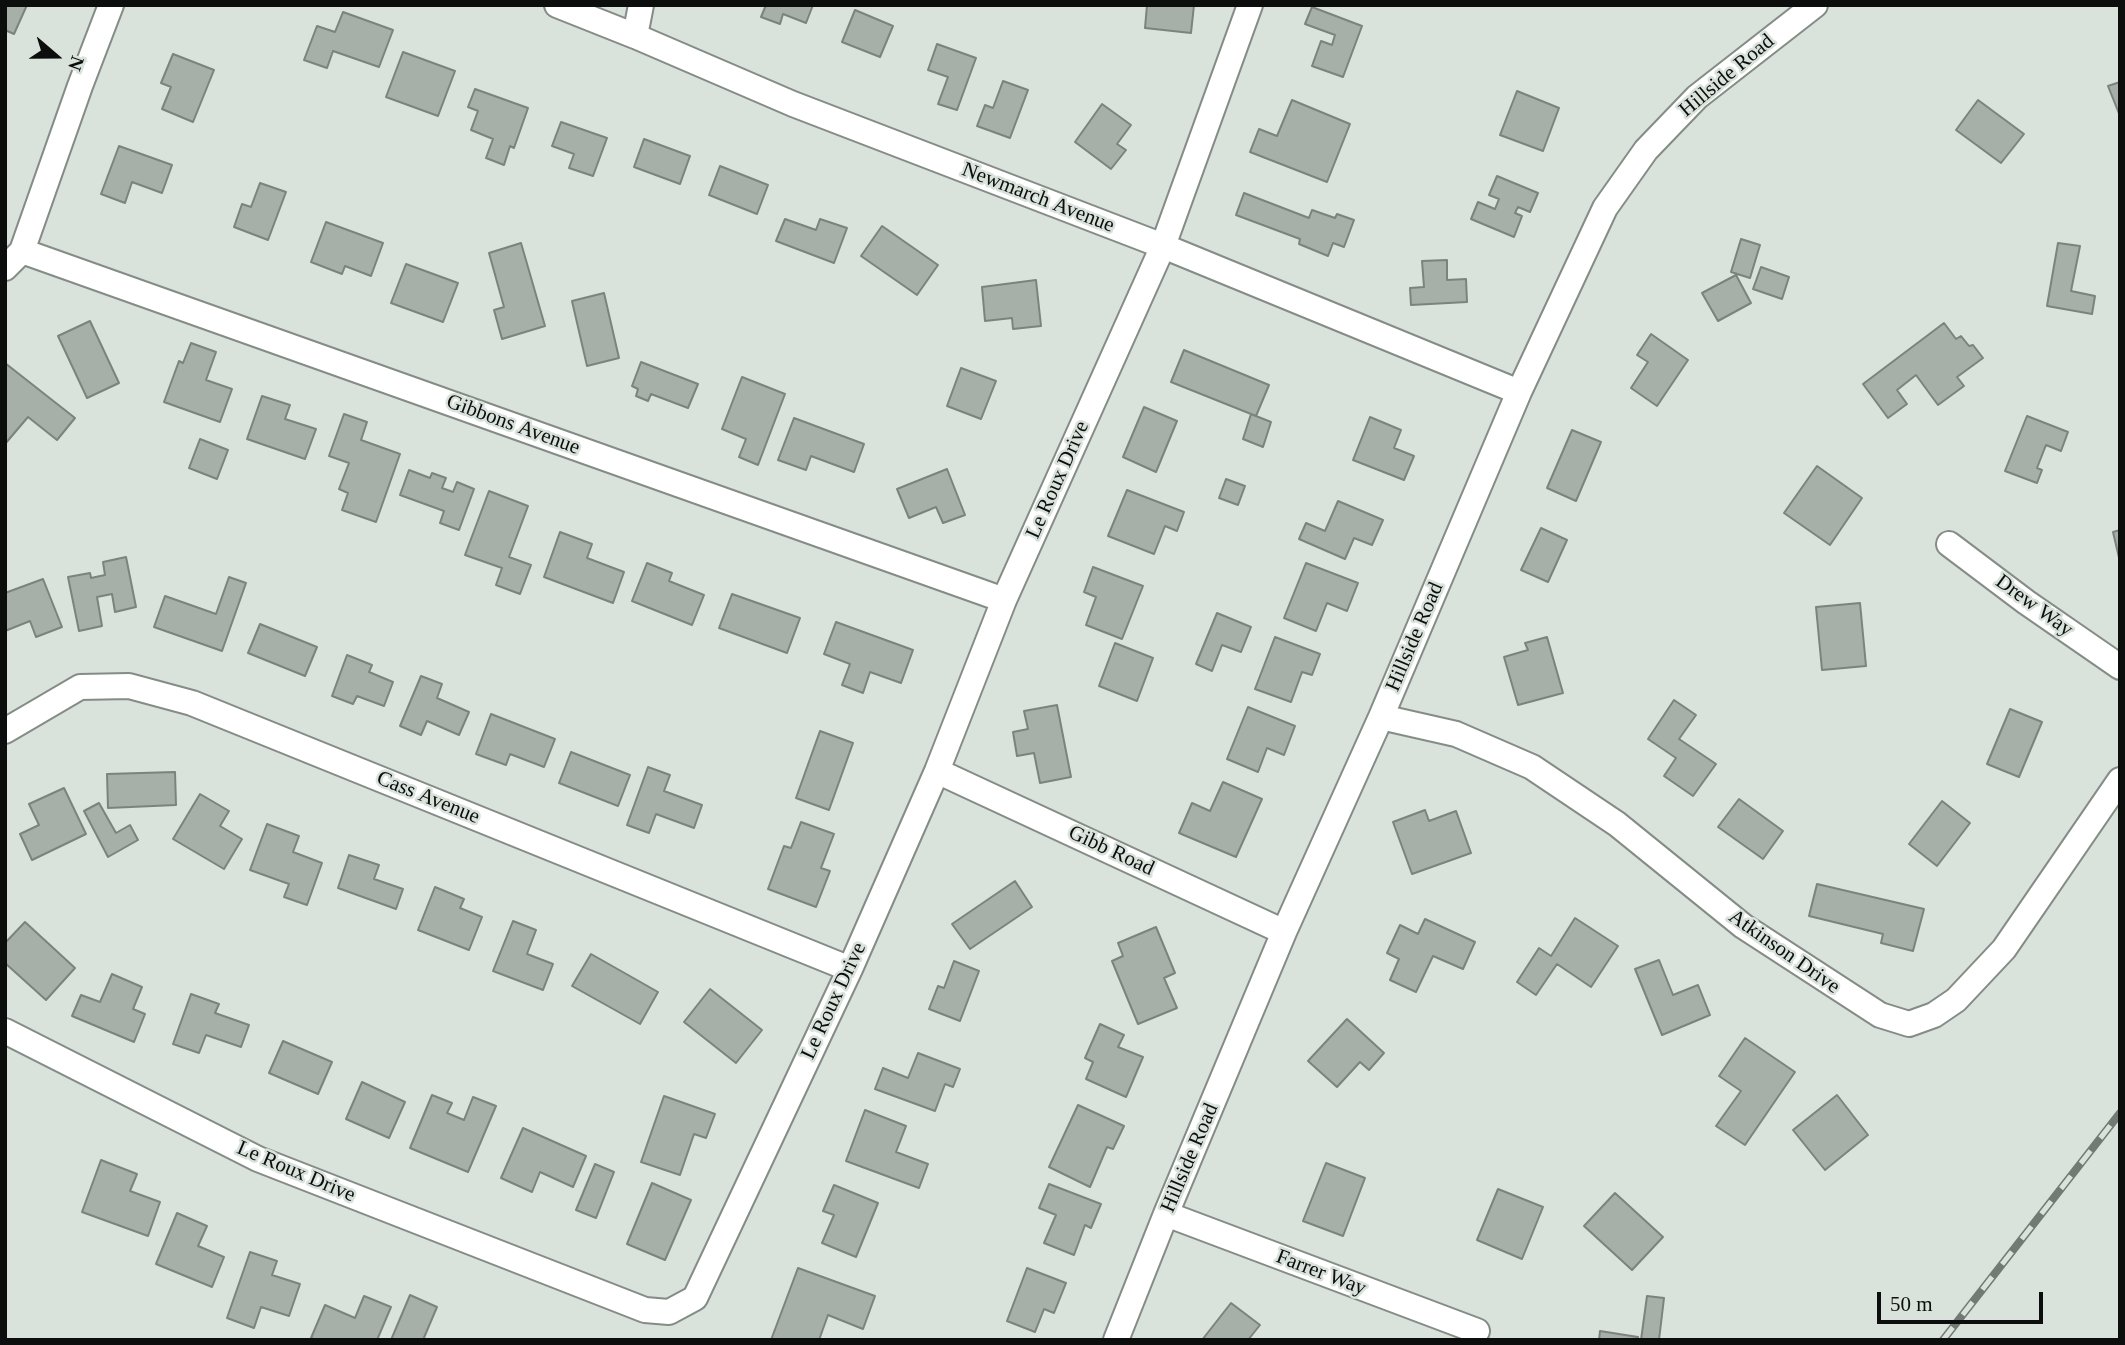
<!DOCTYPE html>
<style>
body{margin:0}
#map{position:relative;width:2125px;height:1345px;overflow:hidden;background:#d9e2db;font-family:Georgia,serif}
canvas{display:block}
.frame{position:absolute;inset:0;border:7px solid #0b0e0c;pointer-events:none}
.north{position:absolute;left:21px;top:21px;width:70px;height:70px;-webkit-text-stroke:5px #d9e2db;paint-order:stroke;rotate:110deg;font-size:19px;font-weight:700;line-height:28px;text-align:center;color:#0b0e0c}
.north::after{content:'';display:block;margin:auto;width:24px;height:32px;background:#0b0e0c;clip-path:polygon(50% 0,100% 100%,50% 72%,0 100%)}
.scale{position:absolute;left:1877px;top:1292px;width:166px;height:32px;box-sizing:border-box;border:4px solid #0b0e0c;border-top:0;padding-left:9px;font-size:21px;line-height:24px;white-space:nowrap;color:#0b0e0c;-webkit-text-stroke:5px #d9e2db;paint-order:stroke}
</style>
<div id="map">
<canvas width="2125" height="1345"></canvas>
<div class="frame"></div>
<div class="north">N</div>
<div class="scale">50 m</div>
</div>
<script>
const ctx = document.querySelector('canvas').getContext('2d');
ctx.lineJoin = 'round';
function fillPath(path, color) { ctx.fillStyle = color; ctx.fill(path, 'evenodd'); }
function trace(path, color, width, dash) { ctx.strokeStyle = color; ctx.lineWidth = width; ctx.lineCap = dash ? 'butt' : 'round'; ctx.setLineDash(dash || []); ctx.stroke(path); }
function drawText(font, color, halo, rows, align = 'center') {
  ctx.font = font + ' Georgia,serif'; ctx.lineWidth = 5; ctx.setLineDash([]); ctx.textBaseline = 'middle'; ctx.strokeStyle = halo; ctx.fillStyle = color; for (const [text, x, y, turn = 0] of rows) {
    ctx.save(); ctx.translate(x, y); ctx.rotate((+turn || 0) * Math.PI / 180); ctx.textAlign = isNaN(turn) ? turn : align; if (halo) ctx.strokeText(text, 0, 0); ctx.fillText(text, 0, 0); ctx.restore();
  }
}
const building = new Path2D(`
 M 5,5 L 27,5 L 14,34 L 5,30 Z
 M 766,5 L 813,5 L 806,23 L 783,14 L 780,24 L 761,17 Z
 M 1147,5 L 1194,5 L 1191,33 L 1145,28 Z
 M 1312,7 L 1362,26 L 1343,77 L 1312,66 L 1321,41 L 1332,45 L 1335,35 L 1305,24 Z
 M 855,10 L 893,26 L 880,57 L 842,42 Z
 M 343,12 L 393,30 L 379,67 L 333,51 L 327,68 L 304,60 L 317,26 L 335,32 Z
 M 937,44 L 976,58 L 957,110 L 938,104 L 948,77 L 928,70 Z
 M 403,52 L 455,71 L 438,116 L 386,97 Z
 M 173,54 L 214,70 L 193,122 L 162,109 L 171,87 L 161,83 Z
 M 1003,81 L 1028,90 L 1010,138 L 977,126 L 985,105 L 993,108 Z
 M 2120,82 L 2120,116 L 2108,86 Z
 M 475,89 L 528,108 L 514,148 L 510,146 L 504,165 L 486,158 L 493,139 L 471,130 L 478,111 L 468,107 Z
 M 1517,91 L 1559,108 L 1543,151 L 1500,135 Z
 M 1292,100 L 1350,124 L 1327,182 L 1250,152 L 1259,129 L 1277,136 Z
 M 1978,100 L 2024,134 L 2001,163 L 1956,130 Z
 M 1102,104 L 1131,125 L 1117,144 L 1126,150 L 1111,169 L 1075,142 Z
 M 561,122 L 607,138 L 593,176 L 569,168 L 574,154 L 552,146 Z
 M 644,139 L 690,156 L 680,184 L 634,167 Z
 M 119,146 L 172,165 L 162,193 L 132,182 L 125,203 L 101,194 Z
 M 720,166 L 768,185 L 757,214 L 709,195 Z
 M 1497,176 L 1538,193 L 1530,212 L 1518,207 L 1515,213 L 1522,216 L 1514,237 L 1471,219 L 1478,202 L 1495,209 L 1499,199 L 1489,195 Z
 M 260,183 L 286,192 L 268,240 L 234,227 L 242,204 L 251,207 Z
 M 1244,193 L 1309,218 L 1312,210 L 1335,218 L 1337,214 L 1354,220 L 1344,247 L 1333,243 L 1328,256 L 1299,244 L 1300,239 L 1236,215 Z
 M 785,219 L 816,230 L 820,219 L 847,228 L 834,263 L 776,241 Z
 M 326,222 L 383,243 L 371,276 L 345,266 L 342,274 L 311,262 Z
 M 882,226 L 938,265 L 917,295 L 861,256 Z
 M 1741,239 L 1760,245 L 1750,278 L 1731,272 Z
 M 521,243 L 545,326 L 502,339 L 494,310 L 504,307 L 489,253 Z
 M 2058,243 L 2080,246 L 2071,291 L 2095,296 L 2092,314 L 2047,306 Z
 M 1447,260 L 1447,280 L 1466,279 L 1467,302 L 1411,305 L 1410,288 L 1424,287 L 1422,261 Z
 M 406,264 L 458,283 L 443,322 L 391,303 Z
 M 1761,267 L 1789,277 L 1782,299 L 1753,289 Z
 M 1736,275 L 1751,303 L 1718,321 L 1702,293 Z
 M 1036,280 L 1041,326 L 1013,329 L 1012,318 L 985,321 L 982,287 Z
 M 604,293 L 619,358 L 587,366 L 572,301 Z
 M 90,321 L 119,383 L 87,398 L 58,336 Z
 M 1944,323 L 1956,339 L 1961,336 L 1969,346 L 1973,345 L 1983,358 L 1957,377 L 1964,386 L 1938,405 L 1916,375 L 1897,390 L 1907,404 L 1888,418 L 1863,384 Z
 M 1651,334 L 1688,360 L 1657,406 L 1631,388 L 1648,362 L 1637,355 Z
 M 191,343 L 216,352 L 206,380 L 232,389 L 220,422 L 164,402 L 179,361 L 183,363 Z
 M 1184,350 L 1269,385 L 1256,416 L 1171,382 Z
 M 641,362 L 698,384 L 688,408 L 651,394 L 648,401 L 636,396 L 638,389 L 632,386 Z
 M 5,363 L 75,418 L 57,440 L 28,417 L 5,444 Z
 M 961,368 L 996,381 L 981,419 L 947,406 Z
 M 742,377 L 785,394 L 758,465 L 739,457 L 746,439 L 722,429 Z
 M 262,396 L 290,405 L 285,419 L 316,429 L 305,459 L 247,439 Z
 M 1144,407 L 1177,421 L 1156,472 L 1123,457 Z
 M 344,414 L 367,422 L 361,440 L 400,454 L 376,522 L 342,510 L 348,493 L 339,489 L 349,463 L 329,456 Z
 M 1251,414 L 1271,422 L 1263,447 L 1243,439 Z
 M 2027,416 L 2068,432 L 2061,451 L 2046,445 L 2037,468 L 2042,470 L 2037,483 L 2005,471 Z
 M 1370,417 L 1401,430 L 1394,448 L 1414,456 L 1404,480 L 1353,460 Z
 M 794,418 L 864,444 L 854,472 L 811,456 L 806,470 L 778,460 Z
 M 1572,430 L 1601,442 L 1576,501 L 1547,488 Z
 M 200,439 L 228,450 L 217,479 L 189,468 Z
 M 1817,466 L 1862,498 L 1830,545 L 1784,513 Z
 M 947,469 L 965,515 L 943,523 L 936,507 L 909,518 L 897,489 Z
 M 409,470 L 430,478 L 432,473 L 446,478 L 442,488 L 453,492 L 457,482 L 474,489 L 459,530 L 440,523 L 444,511 L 400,495 Z
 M 1226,479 L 1245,486 L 1238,505 L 1219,498 Z
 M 1127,490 L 1184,512 L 1177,531 L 1165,526 L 1154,554 L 1108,536 Z
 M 489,491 L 528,506 L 509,557 L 531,565 L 520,594 L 496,585 L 502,568 L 465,555 Z
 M 1338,501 L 1383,520 L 1372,545 L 1354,538 L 1345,559 L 1299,539 L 1306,523 L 1325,531 Z
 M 1541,528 L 1567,540 L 1548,582 L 1521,570 Z
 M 2120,530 L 2120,562 L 2113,532 Z
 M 560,532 L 592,544 L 587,558 L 624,572 L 613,603 L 544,577 Z
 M 126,557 L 136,607 L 115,612 L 112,594 L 97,597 L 102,626 L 79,631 L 68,577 L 90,573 L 91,578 L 105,575 L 103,562 Z
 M 647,563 L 672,573 L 669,581 L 704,595 L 692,625 L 632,601 Z
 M 1306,563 L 1358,583 L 1347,611 L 1327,603 L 1316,631 L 1284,618 Z
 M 1093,567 L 1143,586 L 1122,639 L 1086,625 L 1096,597 L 1084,592 Z
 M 229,577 L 246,583 L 222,651 L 154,627 L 165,596 L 216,614 Z
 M 43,579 L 62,627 L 36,637 L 30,621 L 5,631 L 5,593 Z
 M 732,594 L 800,618 L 787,653 L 719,628 Z
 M 1860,603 L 1866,666 L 1822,670 L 1816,607 Z
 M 1217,613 L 1251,627 L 1241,652 L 1222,645 L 1212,671 L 1196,664 Z
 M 836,622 L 913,650 L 901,683 L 870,672 L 863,693 L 842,685 L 850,664 L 824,654 Z
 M 260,624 L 317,647 L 305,676 L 248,653 Z
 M 1275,637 L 1320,654 L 1312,675 L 1302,672 L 1291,702 L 1255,689 Z
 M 1547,637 L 1563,693 L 1518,705 L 1504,657 L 1528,650 L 1525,643 Z
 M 1115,643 L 1153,658 L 1137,701 L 1099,686 Z
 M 347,655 L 372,665 L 369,672 L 393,682 L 384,706 L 357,696 L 353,704 L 332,696 Z
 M 421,676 L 442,684 L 437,698 L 469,712 L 459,735 L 427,721 L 421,735 L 400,726 Z
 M 1674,700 L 1696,715 L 1679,739 L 1716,764 L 1693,796 L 1664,776 L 1676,758 L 1648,739 Z
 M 1057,705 L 1071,777 L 1040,783 L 1034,753 L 1017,756 L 1013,732 L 1028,729 L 1024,711 Z
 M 1248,707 L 1295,726 L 1284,755 L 1267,748 L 1258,772 L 1227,759 Z
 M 2010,709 L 2042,722 L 2019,777 L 1987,764 Z
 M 491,714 L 555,739 L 544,767 L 510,754 L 506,765 L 476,754 Z
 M 820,731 L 853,743 L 829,810 L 796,798 Z
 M 571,752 L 630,775 L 618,806 L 559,783 Z
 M 648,767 L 670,775 L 664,791 L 702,805 L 694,828 L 656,814 L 649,833 L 627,825 Z
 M 175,772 L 176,805 L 108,808 L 107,774 Z
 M 1223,782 L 1262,799 L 1236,857 L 1179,833 L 1192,803 L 1210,811 Z
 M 64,788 L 86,834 L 32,860 L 20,834 L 39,825 L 29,804 Z
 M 200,794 L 229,811 L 220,826 L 242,839 L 224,869 L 173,839 Z
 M 1739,799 L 1783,831 L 1763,859 L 1718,827 Z
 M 1942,801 L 1970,823 L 1937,866 L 1909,844 Z
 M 99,803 L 116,833 L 130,825 L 138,840 L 108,857 L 84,811 Z
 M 1425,810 L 1429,821 L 1456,811 L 1471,853 L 1412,874 L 1393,822 Z
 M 801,822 L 834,834 L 821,868 L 830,871 L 816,907 L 768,889 L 784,846 L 791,848 Z
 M 267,824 L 299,836 L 293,852 L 322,863 L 307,905 L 284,897 L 289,884 L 250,870 Z
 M 349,855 L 379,865 L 374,879 L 403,889 L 396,909 L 338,888 Z
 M 1015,881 L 1032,907 L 970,949 L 952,924 Z
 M 1817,884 L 1924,909 L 1913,951 L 1881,943 L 1883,934 L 1809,916 Z
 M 435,887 L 464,899 L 460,908 L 482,917 L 469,950 L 418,930 Z
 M 1575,918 L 1618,946 L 1591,987 L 1557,964 L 1536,995 L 1517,982 L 1539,948 L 1551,956 Z
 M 1425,919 L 1475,942 L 1463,969 L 1433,956 L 1416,992 L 1390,980 L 1399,959 L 1387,953 L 1400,925 L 1418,934 Z
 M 513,921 L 536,930 L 527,954 L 553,964 L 543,990 L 493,971 Z
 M 25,922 L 75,968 L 46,1000 L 5,963 L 5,943 Z
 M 1156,927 L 1175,973 L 1164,978 L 1177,1008 L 1138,1024 L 1112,961 L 1123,956 L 1118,943 Z
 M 591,954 L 658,992 L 640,1024 L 572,986 Z
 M 1659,960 L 1673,995 L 1698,985 L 1710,1015 L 1662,1035 L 1635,969 Z
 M 954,961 L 979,971 L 960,1021 L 929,1009 L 938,986 L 944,988 Z
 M 112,974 L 142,987 L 133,1009 L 145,1014 L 134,1042 L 72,1016 L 81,995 L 100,1002 Z
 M 710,989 L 762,1030 L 736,1063 L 684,1022 Z
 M 191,994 L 219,1004 L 215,1013 L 249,1025 L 241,1047 L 206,1035 L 199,1053 L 173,1044 Z
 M 1347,1019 L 1384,1053 L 1369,1070 L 1360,1062 L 1337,1087 L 1308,1061 Z
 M 1100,1024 L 1124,1035 L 1118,1047 L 1143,1057 L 1126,1097 L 1086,1079 L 1093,1062 L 1085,1058 Z
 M 1745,1038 L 1795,1072 L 1745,1145 L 1716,1126 L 1741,1091 L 1719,1076 Z
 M 283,1041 L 332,1062 L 318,1094 L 269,1073 Z
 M 918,1053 L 960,1069 L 953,1087 L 945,1084 L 935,1111 L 875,1089 L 883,1068 L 908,1078 Z
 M 362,1082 L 405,1102 L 389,1138 L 346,1119 Z
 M 432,1095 L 452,1103 L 447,1113 L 464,1120 L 473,1097 L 496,1106 L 468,1172 L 410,1148 Z
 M 1837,1095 L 1868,1135 L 1825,1170 L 1793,1130 Z
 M 664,1096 L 715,1114 L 706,1138 L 694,1134 L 680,1175 L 641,1162 Z
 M 1078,1105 L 1124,1126 L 1113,1149 L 1107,1147 L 1090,1187 L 1049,1167 Z
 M 865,1110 L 906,1126 L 896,1152 L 928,1164 L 919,1188 L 846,1161 Z
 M 523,1128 L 586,1156 L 573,1187 L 540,1172 L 532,1192 L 501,1178 Z
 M 101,1160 L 137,1174 L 130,1191 L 160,1202 L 148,1236 L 82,1212 Z
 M 1326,1163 L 1365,1178 L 1343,1236 L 1303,1221 Z
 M 595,1164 L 614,1172 L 596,1218 L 576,1210 Z
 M 652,1183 L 691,1200 L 665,1260 L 627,1244 Z
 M 1049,1184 L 1101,1204 L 1091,1228 L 1085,1225 L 1074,1255 L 1044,1243 L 1056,1215 L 1039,1208 Z
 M 834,1185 L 878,1203 L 856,1257 L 822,1243 L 834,1215 L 823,1211 Z
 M 1498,1189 L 1543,1207 L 1522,1259 L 1477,1240 Z
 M 1615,1193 L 1663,1237 L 1632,1270 L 1584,1226 Z
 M 177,1213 L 207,1226 L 198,1246 L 224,1257 L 212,1287 L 156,1264 Z
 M 250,1252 L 277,1261 L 272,1275 L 300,1284 L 289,1316 L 261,1307 L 254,1328 L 227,1318 Z
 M 798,1268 L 875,1296 L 863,1329 L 828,1315 L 819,1340 L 771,1340 Z
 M 1027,1268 L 1066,1283 L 1054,1313 L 1044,1309 L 1035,1332 L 1007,1321 Z
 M 410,1295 L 437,1307 L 423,1340 L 391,1340 Z
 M 364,1296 L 391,1307 L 377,1340 L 316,1340 L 311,1338 L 325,1305 L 355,1318 Z
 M 1647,1296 L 1664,1298 L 1659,1340 L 1641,1340 Z
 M 1231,1303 L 1260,1325 L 1248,1340 L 1202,1340 Z
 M 1600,1331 L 1638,1337 L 1638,1340 L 1599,1340 Z`);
fillPath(building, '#a7afa9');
trace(building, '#7c837d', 2);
const street = new Path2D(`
 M 557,5 L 635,36 L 793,104 L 1163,246 L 1519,392
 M 635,36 L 641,5
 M 22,251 L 1004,600
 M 5,268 L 22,251 L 80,86 L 111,5
 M 1949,544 L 2026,602 L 2120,667
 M 1381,717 L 1456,734 L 1532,767 L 1617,824 L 1743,926 L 1880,1015 L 1909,1024 L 1934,1015 L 1956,1000 L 2004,949 L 2120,780
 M 5,731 L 80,687 L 129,686 L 192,703 L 850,969
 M 937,771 L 1284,932
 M 5,1031 L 258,1159 L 645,1310 L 669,1312 L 695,1298 L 850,969 L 937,771 L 1004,600 L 1163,246 L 1250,5
 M 1166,1214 L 1477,1331
 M 1116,1340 L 1166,1214 L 1284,932 L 1381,717 L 1519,392 L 1605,208 L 1646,150 L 1697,97 L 1815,5`);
trace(street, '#858c86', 28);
trace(street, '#fff', 24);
const rail = new Path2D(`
 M 1943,1340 L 2120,1113`);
trace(rail, '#737974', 8);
trace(rail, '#d9e2db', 5, [16]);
drawText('21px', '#0b0e0c', '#d9e2db', [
 ["Hillside Road",1727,76,-40],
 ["Newmarch Avenue",1038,198,21],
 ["Gibbons Avenue",513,425,20],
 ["Le Roux Drive",1058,480,-66],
 ["Drew Way",2034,606,36],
 ["Hillside Road",1415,637,-67],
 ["Cass Avenue",428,798,22],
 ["Gibb Road",1111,851,25],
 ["Atkinson Drive",1784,952,35],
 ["Le Roux Drive",834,1001,-65],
 ["Hillside Road",1190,1158,-67],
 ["Le Roux Drive",296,1172,23],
 ["Farrer Way",1321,1273,21]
]);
</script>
